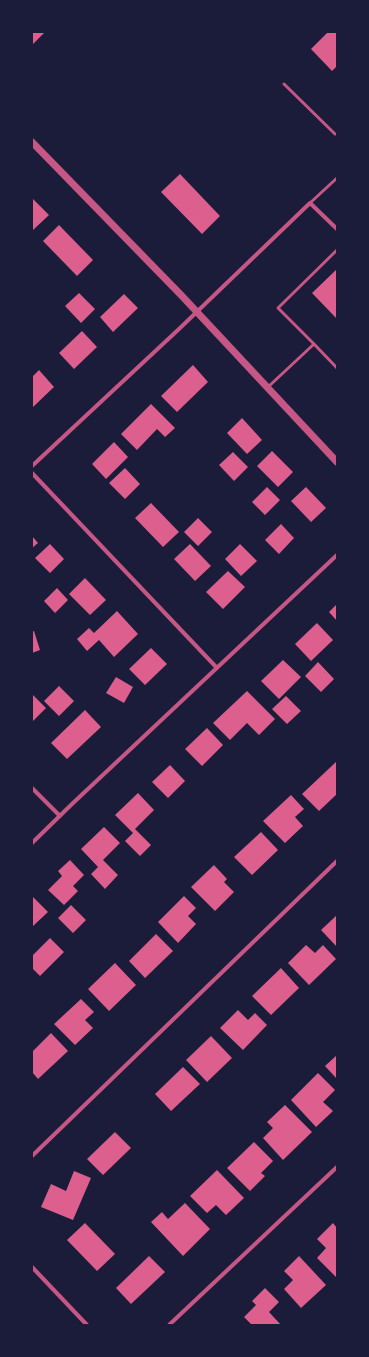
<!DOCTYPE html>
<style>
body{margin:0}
#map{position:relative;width:369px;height:1357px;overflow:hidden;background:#1b1b3a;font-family:Commissioner,sans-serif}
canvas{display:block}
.frame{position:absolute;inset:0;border:33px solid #1b1b3a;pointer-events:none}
</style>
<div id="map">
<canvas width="369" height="1357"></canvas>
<div class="frame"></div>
</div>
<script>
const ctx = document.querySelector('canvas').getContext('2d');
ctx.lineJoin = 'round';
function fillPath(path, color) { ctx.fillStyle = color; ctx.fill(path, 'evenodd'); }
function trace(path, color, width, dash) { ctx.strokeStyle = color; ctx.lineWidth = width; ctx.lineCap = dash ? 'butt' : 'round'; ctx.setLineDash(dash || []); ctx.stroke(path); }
fillPath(new Path2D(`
 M 32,32 L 45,32 L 32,45 Z
 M 328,32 L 337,32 L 337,66 L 332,71 L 311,49 Z
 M 180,174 L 220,216 L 202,234 L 161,192 Z
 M 32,198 L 49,215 L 32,231 Z
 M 59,225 L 93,260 L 77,276 L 43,241 Z
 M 337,269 L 337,319 L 312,293 Z
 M 79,293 L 95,309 L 81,323 L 65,306 Z
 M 124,294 L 138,308 L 113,332 L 100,317 Z
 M 82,331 L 97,347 L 74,369 L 59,353 Z
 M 193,365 L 208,382 L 177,412 L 161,396 Z
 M 39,370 L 54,387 L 32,408 L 32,377 Z
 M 151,404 L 175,428 L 165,437 L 157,429 L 137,450 L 121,434 Z
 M 242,418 L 262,440 L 247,454 L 227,433 Z
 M 114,442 L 128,457 L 106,479 L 92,464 Z
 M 272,451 L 293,472 L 278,487 L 257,466 Z
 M 233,452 L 248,467 L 234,481 L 219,465 Z
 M 125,468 L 140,484 L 125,499 L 109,483 Z
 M 267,487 L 280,500 L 265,515 L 252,502 Z
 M 306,487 L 326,508 L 311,522 L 291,501 Z
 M 151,503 L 179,532 L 163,547 L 135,518 Z
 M 198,518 L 212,532 L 198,546 L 184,532 Z
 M 281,524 L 294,538 L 279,554 L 265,540 Z
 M 32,536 L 38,543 L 32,548 Z
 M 50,544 L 64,559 L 50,573 L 35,558 Z
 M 190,544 L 211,566 L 195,581 L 174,559 Z
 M 240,544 L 257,561 L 241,576 L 225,559 Z
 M 228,571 L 245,587 L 223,609 L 206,592 Z
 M 85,578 L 106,600 L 90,615 L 69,594 Z
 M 57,588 L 68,600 L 55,613 L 44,601 Z
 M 337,604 L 337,621 L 329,612 Z
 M 117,611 L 138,634 L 114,657 L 99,640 L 87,651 L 77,639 L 89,628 L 94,633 Z
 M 317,623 L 333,640 L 311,661 L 295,644 Z
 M 34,631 L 40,650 L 32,653 L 32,632 Z
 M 151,648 L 167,664 L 145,685 L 129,669 Z
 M 283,660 L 301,677 L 279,699 L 261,681 Z
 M 318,662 L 334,679 L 321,692 L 305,676 Z
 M 116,677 L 133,687 L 124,703 L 106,693 Z
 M 59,686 L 74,701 L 59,716 L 44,701 Z
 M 247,691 L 275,719 L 259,735 L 247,723 L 230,740 L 213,723 Z
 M 32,694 L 46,708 L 32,722 Z
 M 286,696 L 301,711 L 287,724 L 272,709 Z
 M 85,710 L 101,727 L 67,759 L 51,743 Z
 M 207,728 L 223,745 L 202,766 L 185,749 Z
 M 337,761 L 337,794 L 319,811 L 302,794 Z
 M 170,765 L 185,781 L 168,798 L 152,782 Z
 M 138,793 L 154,810 L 135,829 L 151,845 L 140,856 L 125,841 L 133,833 L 115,815 Z
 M 291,795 L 304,809 L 295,817 L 303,826 L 285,843 L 263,821 Z
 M 104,827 L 120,843 L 103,860 L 118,875 L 105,889 L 91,874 L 98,867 L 81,849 Z
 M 261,832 L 278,850 L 252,875 L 234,857 Z
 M 70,860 L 84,875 L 73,886 L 78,891 L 64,905 L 48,890 L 62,876 L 58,871 Z
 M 214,865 L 227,879 L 224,882 L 234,892 L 215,911 L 191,887 Z
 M 32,896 L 48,912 L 32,927 Z
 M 184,896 L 196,908 L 188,916 L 196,924 L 178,943 L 158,922 Z
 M 71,905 L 86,920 L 73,933 L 58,918 Z
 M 337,915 L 337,947 L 321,930 Z
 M 156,934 L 173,951 L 145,978 L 129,961 Z
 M 50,938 L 64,952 L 40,976 L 32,968 L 32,956 Z
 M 306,945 L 315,953 L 323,945 L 336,959 L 309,985 L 288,963 Z
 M 115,963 L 136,985 L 109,1011 L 88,989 Z
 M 281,968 L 299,988 L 271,1015 L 252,996 Z
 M 81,999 L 94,1012 L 85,1020 L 93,1028 L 75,1045 L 54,1024 Z
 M 238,1010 L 248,1020 L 255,1013 L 267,1025 L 243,1050 L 220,1028 Z
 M 51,1033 L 68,1051 L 38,1079 L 32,1072 L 32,1052 Z
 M 211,1036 L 232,1058 L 207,1082 L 186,1060 Z
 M 337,1055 L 337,1079 L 325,1066 Z
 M 183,1067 L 200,1084 L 171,1111 L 155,1094 Z
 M 318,1073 L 335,1090 L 323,1102 L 333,1111 L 316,1127 L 291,1100 Z
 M 285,1105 L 312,1132 L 283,1160 L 263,1138 L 273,1128 L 267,1122 Z
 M 115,1132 L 131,1148 L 103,1175 L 87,1159 Z
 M 254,1142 L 273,1161 L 261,1173 L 265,1176 L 250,1191 L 227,1168 Z
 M 217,1170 L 244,1198 L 226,1215 L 216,1205 L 207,1213 L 190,1196 Z
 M 74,1171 L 91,1178 L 73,1220 L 41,1207 L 51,1184 L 66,1191 Z
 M 185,1203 L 210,1229 L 183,1256 L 151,1222 L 162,1212 L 168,1219 Z
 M 85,1223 L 115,1254 L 97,1271 L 67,1240 Z
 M 333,1223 L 337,1228 L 337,1278 L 317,1258 L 326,1248 L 317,1239 Z
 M 149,1256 L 165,1272 L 131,1304 L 116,1288 Z
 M 299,1256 L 326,1285 L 301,1308 L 284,1289 L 293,1280 L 284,1271 Z
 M 265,1288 L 279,1302 L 269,1312 L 281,1325 L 252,1325 L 244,1317 L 256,1305 L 252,1301 Z`), '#dd5f8e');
trace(new Path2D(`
 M 284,84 L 335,134
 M 310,203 L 337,178
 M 314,344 L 278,308 L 337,250
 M 268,387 L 314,344 L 337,368`), '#c65784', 3);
trace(new Path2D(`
 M 32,466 L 179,329 L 310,203 L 337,229
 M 32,473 L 217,668
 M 32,788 L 60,816
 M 32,843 L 72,804 L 337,555
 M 32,1156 L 337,861
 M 32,1267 L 87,1325
 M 169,1325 L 337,1167`), '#c65784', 4);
trace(new Path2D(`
 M 32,142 L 182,296 L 337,462`), '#c65784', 7);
</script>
